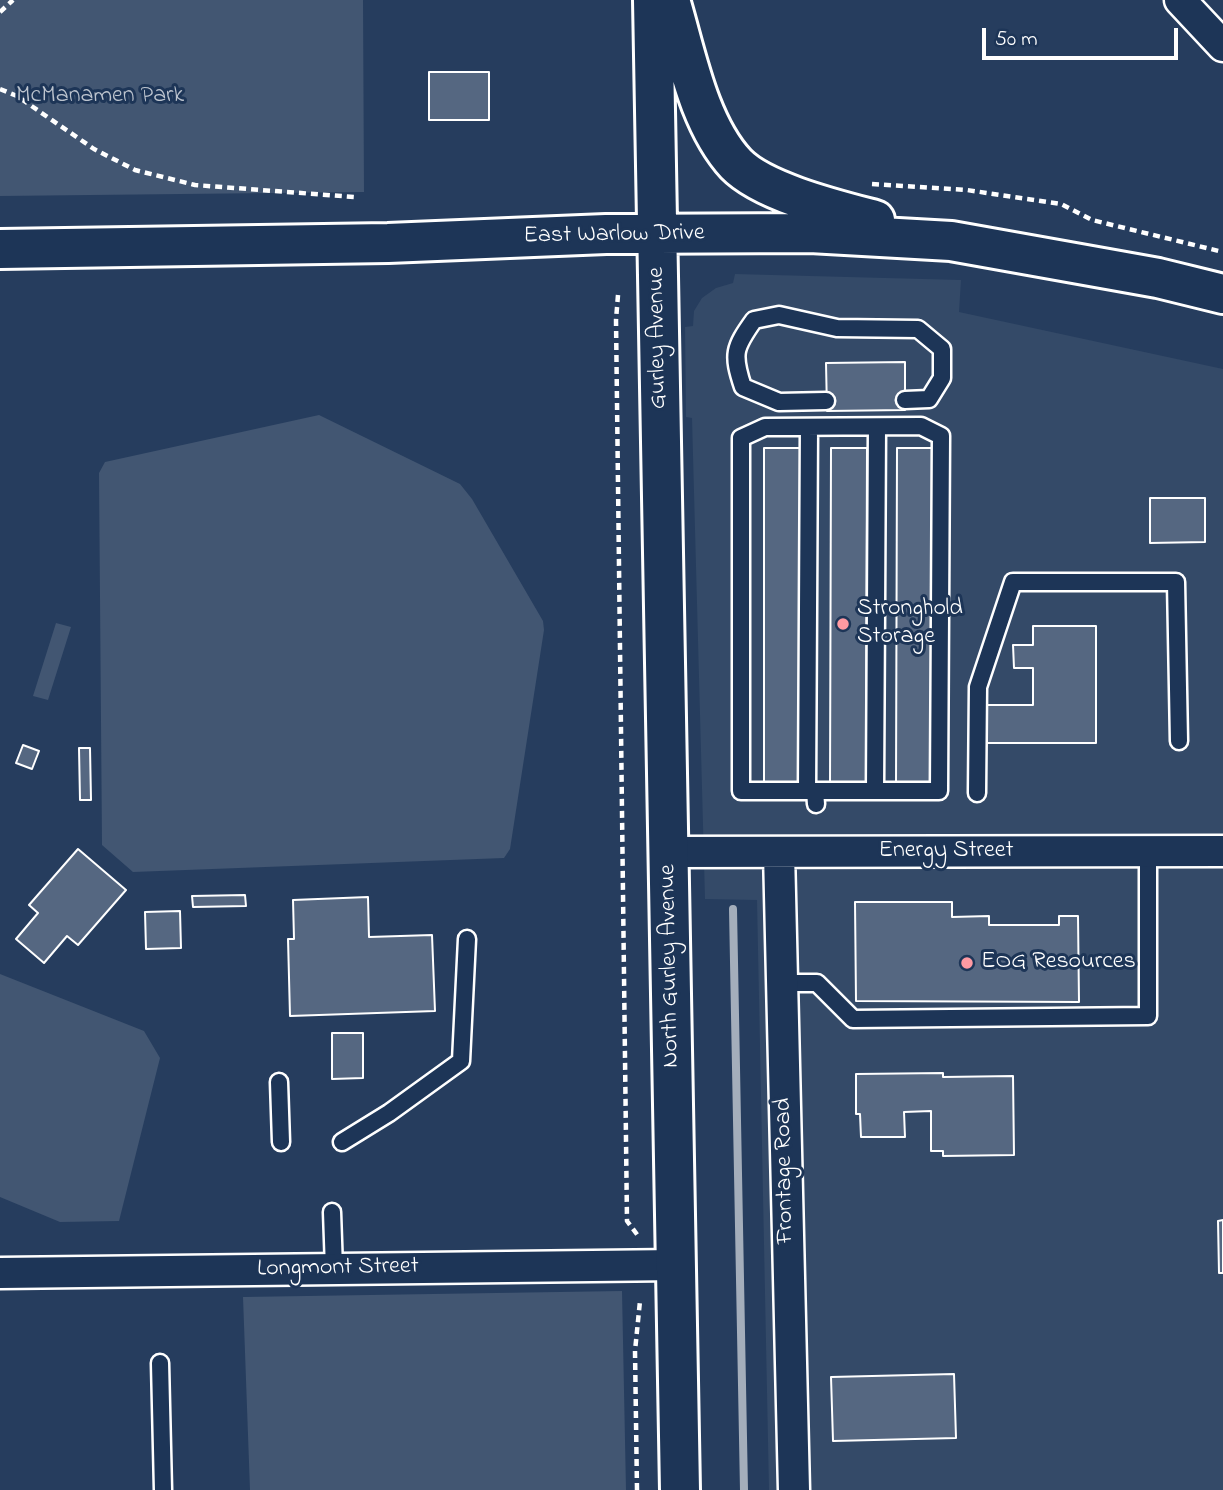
<!DOCTYPE html>
<style>
body{margin:0}
#map{position:relative;width:1223px;height:1490px;overflow:hidden;background:#263d5e;font-family:"Indie Flower",sans-serif}
canvas{display:block}
.scale{position:absolute;left:982px;top:28px;width:196px;height:32px;box-sizing:border-box;border:4px solid #fff;border-top:0;padding-left:9px;font-size:21px;line-height:24px;white-space:nowrap;color:#fff;-webkit-text-stroke:5px #1d3557;paint-order:stroke}
</style>
<div id="map">
<canvas width="1223" height="1490"></canvas>
<div class="scale">50 m</div>
</div>
<script>
const ctx = document.querySelector('canvas').getContext('2d');
ctx.lineJoin = 'round';
function fillPath(path, color) { ctx.fillStyle = color; ctx.fill(path, 'evenodd'); }
function trace(path, color, width, dash) { ctx.strokeStyle = color; ctx.lineWidth = width; ctx.lineCap = dash ? 'butt' : 'round'; ctx.setLineDash(dash || []); ctx.stroke(path); }
function drawText(font, color, halo, rows, align = 'center') {
  ctx.font = font + ' "Indie Flower",sans-serif'; ctx.lineWidth = 6; ctx.setLineDash([]); ctx.textBaseline = 'middle'; ctx.strokeStyle = halo; ctx.fillStyle = color; for (const [text, x, y, turn = 0] of rows) {
    ctx.save(); ctx.translate(x, y); ctx.rotate((+turn || 0) * Math.PI / 180); ctx.textAlign = isNaN(turn) ? turn : align; if (halo) ctx.strokeText(text, 0, 0); ctx.fillText(text, 0, 0); ctx.restore();
  }
}
fillPath(new Path2D(`
 M 735,274 L 961,280 L 959,312 L 1223,369 L 1223,1490 L 769,1490 L 757,900 L 705,899 L 692,418 L 686,417 L 685,327 L 693,326 L 694,311 L 702,298 L 716,288 L 733,283 Z`), '#344a68');
fillPath(new Path2D(`
 M 0,0 L 363,0 L 364,192 L 0,196 Z
 M 319,415 L 460,484 L 472,499 L 543,621 L 544,630 L 510,849 L 504,858 L 133,872 L 102,845 L 99,473 L 105,462 Z
 M 56,623 L 71,627 L 48,700 L 33,696 Z
 M 0,974 L 144,1031 L 160,1058 L 119,1221 L 60,1222 L 0,1197 Z
 M 622,1291 L 626,1490 L 250,1490 L 243,1297 Z`), '#425672');
trace(new Path2D(`
 M 733,909 L 744,1490`), '#a4aebb', 8);
const building = new Path2D(`
 M 429,72 L 489,72 L 489,120 L 429,120 Z
 M 905,362 L 905,410 L 827,411 L 826,363 Z
 M 764,448 L 801,448 L 800,785 L 764,785 Z
 M 831,448 L 867,448 L 866,785 L 830,785 Z
 M 897,448 L 934,448 L 933,785 L 896,785 Z
 M 1150,498 L 1205,498 L 1205,542 L 1150,543 Z
 M 1033,626 L 1096,626 L 1096,743 L 983,743 L 983,705 L 1033,705 L 1033,668 L 1014,668 L 1013,645 L 1033,645 Z
 M 23,745 L 39,751 L 32,769 L 16,763 Z
 M 79,748 L 90,748 L 91,800 L 80,800 Z
 M 78,849 L 126,890 L 78,945 L 67,936 L 44,963 L 16,939 L 38,913 L 29,905 Z
 M 245,895 L 246,906 L 193,907 L 192,896 Z
 M 368,897 L 369,937 L 432,935 L 435,1011 L 290,1016 L 288,939 L 294,939 L 293,900 Z
 M 855,902 L 952,902 L 952,917 L 989,916 L 989,925 L 1059,925 L 1059,916 L 1078,916 L 1079,1002 L 856,1001 Z
 M 180,911 L 181,948 L 146,949 L 145,912 Z
 M 332,1033 L 363,1033 L 363,1078 L 332,1079 Z
 M 943,1073 L 943,1077 L 1013,1076 L 1014,1155 L 943,1156 L 943,1151 L 931,1151 L 931,1111 L 904,1112 L 905,1137 L 861,1137 L 860,1114 L 856,1114 L 856,1074 Z
 M 1223,1220 L 1223,1273 L 1219,1273 L 1218,1221 Z
 M 954,1374 L 956,1438 L 833,1441 L 831,1377 Z`);
fillPath(building, '#556781');
trace(building, '#fff', 2);
const service = new Path2D(`
 M 826,401 L 779,402 L 743,387 C 732,354 734,348 754,320 L 779,315 L 837,328 L 918,329 L 942,349 L 942,378 L 929,399 L 905,400
 M 807,791 L 809,427
 M 815,791 L 741,791 L 741,438 L 765,427 L 921,426 L 941,436 L 939,791 L 815,791 L 816,804
 M 875,791 L 877,427
 M 977,793 L 978,687 L 1013,582 L 1176,582 L 1179,741
 M 782,983 L 817,983 L 853,1019 L 1148,1016 L 1148,852
 M 279,1082 L 281,1142
 M 342,1142 L 389,1113 L 461,1061 L 467,939
 M 332,1212 L 334,1269
 M 160,1363 L 163,1490`);
const minor = new Path2D(`
 M 1180,0 L 1223,46
 M 669,852 L 1223,851
 M 779,852 L 794,1490
 M 0,1273 L 677,1265`);
const tertiary = new Path2D(`
 M 653,0 L 680,1490
 M 670,0 C 686,53 698,123 736,164 C 763,192 837,210 875,220
 M 0,249 L 388,243 L 606,234 L 810,233 L 951,241 L 1158,278 L 1223,294`);
trace(service, '#fff', 21);
trace(minor, '#fff', 35);
trace(tertiary, '#fff', 44);
trace(new Path2D(`
 M 0,12 L 13,0
 M 0,89 L 17,96 L 94,149 L 135,170 L 195,185 L 354,197
 M 872,184 L 967,190 L 1061,204 L 1092,220 L 1223,252
 M 618,295 L 616,320 L 627,1221 L 639,1237
 M 637,1490 L 635,1351 L 640,1301`), '#fff', 4.5, [7, 5]);
trace(service, '#1d3557', 16);
trace(minor, '#1d3557', 30);
trace(tertiary, '#1d3557', 38);
for (const [x, y, r, color] of [
 [843,624,7,"#ff9aa2"],
 [967,963,7,"#ff9aa2"]
]) { const dot = new Path2D(); dot.arc(x, y, r, 0, 2 * Math.PI); ctx.fillStyle = color; ctx.fill(dot); trace(dot, '#1d3557', 2.5); }
drawText('24px', '#bdc4ce', '#1d3557', [
 ["McManamen Park",100,97]
]);
drawText('24px', '#fff', '#1d3557', [
 ["East Warlow Drive",614,236,-1],
 ["Gurley Avenue",659,338,-91],
 ["Energy Street",946,852],
 ["North Gurley Avenue",671,966,-91],
 ["Frontage Road",786,1171,-91],
 ["Longmont Street",338,1269,-1]
]);
drawText('24px', '#fff', '#1d3557', [
 ["Stronghold",857,610],
 ["Storage",857,638],
 ["EOG Resources",981,963]
], 'left');
</script>
